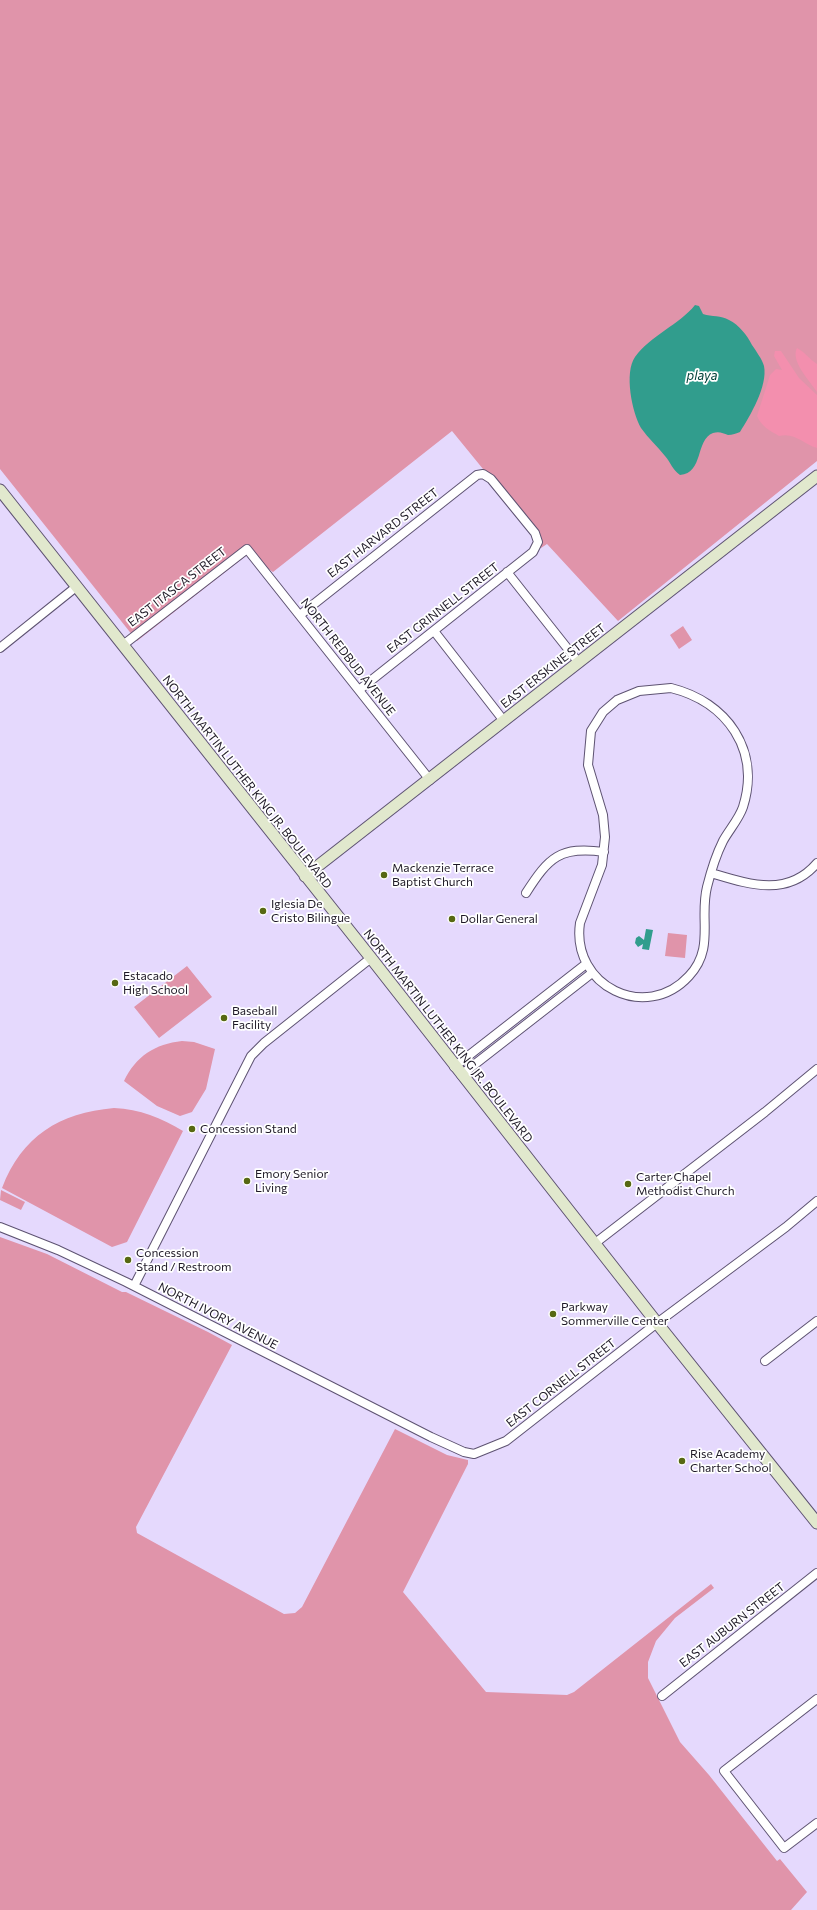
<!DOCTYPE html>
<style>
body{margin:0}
canvas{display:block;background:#e5d9fd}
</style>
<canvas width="817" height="1910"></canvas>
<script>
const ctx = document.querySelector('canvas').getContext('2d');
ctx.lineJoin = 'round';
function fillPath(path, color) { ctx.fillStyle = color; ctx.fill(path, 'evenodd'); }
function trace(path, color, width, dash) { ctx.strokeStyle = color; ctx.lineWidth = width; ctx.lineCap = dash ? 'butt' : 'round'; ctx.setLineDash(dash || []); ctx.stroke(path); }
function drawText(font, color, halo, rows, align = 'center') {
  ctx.font = font + ' Commissioner,sans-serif'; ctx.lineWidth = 3.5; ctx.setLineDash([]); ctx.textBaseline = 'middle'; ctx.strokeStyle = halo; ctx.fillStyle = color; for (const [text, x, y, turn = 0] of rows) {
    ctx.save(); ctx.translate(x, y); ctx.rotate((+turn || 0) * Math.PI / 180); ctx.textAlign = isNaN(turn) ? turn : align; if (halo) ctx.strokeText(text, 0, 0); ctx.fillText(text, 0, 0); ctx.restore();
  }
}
fillPath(new Path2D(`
 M 0,0 L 817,0 L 817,461 L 618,621 L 547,544 L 541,548 L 481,471 L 483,469 L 452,431 L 273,572 L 247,555 L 137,641 L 0,469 Z
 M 683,626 L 692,640 L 679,649 L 670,635 Z
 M 668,933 L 687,935 L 685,958 L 665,956 Z
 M 187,966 L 212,997 L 159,1038 L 134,1007 Z
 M 182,1041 L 194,1042 L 215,1049 L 206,1089 L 192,1112 L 180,1116 L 157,1106 L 124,1081 C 136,1056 155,1044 182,1041 Z
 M 114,1108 C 140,1109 161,1118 183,1131 L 127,1242 L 112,1247 L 2,1188 C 22,1136 59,1113 114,1108 Z
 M 1,1190 L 25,1202 L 21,1210 L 0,1200 Z
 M 0,1237 L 47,1254 L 122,1292 L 126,1292 L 208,1332 L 232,1345 L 136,1527 L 137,1533 L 284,1614 L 295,1613 L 302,1607 L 395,1429 L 447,1455 L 468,1460 L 468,1464 L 403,1592 L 486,1692 L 567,1695 L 574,1692 L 711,1584 L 714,1588 L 675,1618 L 656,1641 L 648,1662 L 648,1678 L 680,1742 L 709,1775 L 777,1861 L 780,1859 L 807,1892 L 791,1910 L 0,1910 Z`), '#e094aa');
fillPath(new Path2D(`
 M 797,348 C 805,352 809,359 817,364 L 817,392 C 810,381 790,361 797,348 Z
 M 775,351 L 781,351 L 799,378 L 817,395 L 817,448 C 803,444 795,432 779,436 C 769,430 762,427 757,416 L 770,375 L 776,369 L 782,370 L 774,356 Z`), '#f38fae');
fillPath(new Path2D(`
 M 695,305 L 699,306 L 703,314 C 712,317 721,315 729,320 C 739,325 747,335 752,345 C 756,351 762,359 764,366 C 768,386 750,416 740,432 C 737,433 732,435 728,435 C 723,433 719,431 713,433 C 695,440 704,473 680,475 C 672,469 671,463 665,456 C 657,446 648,438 641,428 C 632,412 624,373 635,357 C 651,335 679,325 695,305 Z
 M 646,929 L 653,930 L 649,950 L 642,949 L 643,944 L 638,947 L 635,943 L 636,938 L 639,936 L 644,940 Z`), '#319d8d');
const street = new Path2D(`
 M 507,572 L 579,663
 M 300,615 L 477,475 L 483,474 L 491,479 L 535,533 L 538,542 L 533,552 L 359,690
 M 434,631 L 504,721
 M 123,645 L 247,549 L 430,780
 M 0,648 L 76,587
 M 671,688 C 727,702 761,750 743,807 C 739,819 729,830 723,841 C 716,855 711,871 707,887 C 699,919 715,948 689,976 C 646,1023 571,986 580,923 L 602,865 L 605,837 L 603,815 L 588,765 L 591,731 L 603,712 L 617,700 L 639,691 Z
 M 711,873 C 748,884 787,898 817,863
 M 526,893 C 549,857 560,846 604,852
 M 454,1067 L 586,964
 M 461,1075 L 592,973
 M 0,1227 L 58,1250 L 126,1282 L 431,1437 L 464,1452 L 474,1454 L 506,1441 L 657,1323 L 786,1227 L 817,1201
 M 594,1244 L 765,1112 L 817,1069
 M 134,1286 L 251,1056 L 264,1043 L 371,958
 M 765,1361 L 817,1321
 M 662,1696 L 817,1573
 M 817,1699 L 724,1771 L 784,1848 L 817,1823`);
const secondary = new Path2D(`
 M 0,490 L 371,958 L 657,1323 L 817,1523
 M 305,876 L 817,476`);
trace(street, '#5e5372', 10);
trace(secondary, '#5e5372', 13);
trace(street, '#fff', 8);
trace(secondary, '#e1e8cd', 11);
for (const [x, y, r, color] of [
 [384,875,4,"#576812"],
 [263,911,4,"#576812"],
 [452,919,4,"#576812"],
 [115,983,4,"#576812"],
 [224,1018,4,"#576812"],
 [192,1129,4,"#576812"],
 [247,1181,4,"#576812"],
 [628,1184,4,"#576812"],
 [128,1260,4,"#576812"],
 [553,1314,4,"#576812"],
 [682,1461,4,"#576812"]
]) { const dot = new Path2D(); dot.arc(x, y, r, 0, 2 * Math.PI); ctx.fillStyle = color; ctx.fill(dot); trace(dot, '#fff', 1.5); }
drawText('12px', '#1e1926', '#fff', [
 ["EAST HARVARD STREET",383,533,-38],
 ["EAST ITASCA STREET",177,587,-38],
 ["EAST GRINNELL STREET",443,608,-38],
 ["NORTH REDBUD AVENUE",348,657,52],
 ["EAST ERSKINE STREET",553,666,-38],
 ["NORTH MARTIN LUTHER KING JR. BOULEVARD",247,782,52],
 ["NORTH MARTIN LUTHER KING JR. BOULEVARD",448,1036,52],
 ["NORTH IVORY AVENUE",218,1316,27],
 ["EAST CORNELL STREET",561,1383,-38],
 ["EAST AUBURN STREET",732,1625,-38]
]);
drawText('12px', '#1e1926', '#fff', [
 ["Mackenzie Terrace",392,868],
 ["Baptist Church",392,882],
 ["Iglesia De",271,904],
 ["Cristo Bilingue",271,918],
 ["Dollar General",460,919],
 ["Estacado",123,976],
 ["High School",123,990],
 ["Baseball",232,1011],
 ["Facility",232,1025],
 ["Concession Stand",200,1129],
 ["Emory Senior",255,1174],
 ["Living",255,1188],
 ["Carter Chapel",636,1177],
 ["Methodist Church",636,1191],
 ["Concession",136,1253],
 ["Stand / Restroom",136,1267],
 ["Parkway",561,1307],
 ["Sommerville Center",561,1321],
 ["Rise Academy",690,1454],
 ["Charter School",690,1468]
], 'left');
drawText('italic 13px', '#004138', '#fff', [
 ["playa",702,376]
]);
</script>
